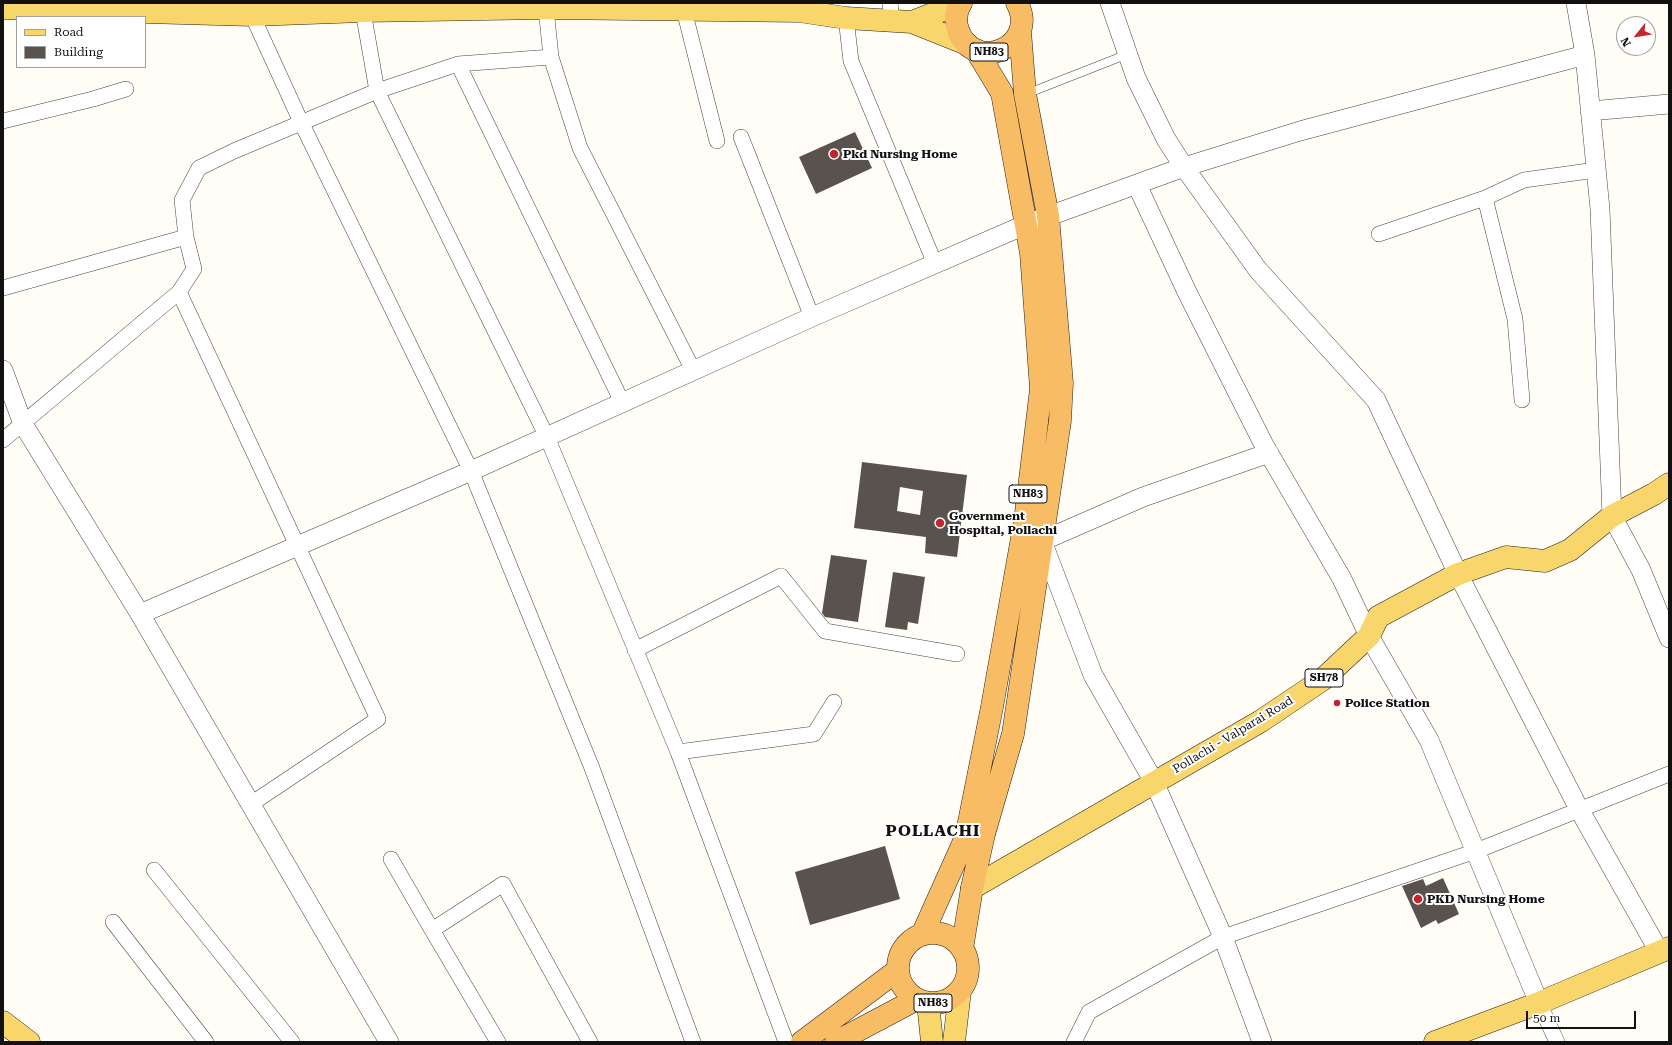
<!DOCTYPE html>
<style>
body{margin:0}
#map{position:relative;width:1672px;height:1045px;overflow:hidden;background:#fffdf5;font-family:"Roboto Serif",serif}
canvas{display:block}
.frame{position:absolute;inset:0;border:4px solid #111;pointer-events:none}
.legend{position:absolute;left:16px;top:16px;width:130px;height:52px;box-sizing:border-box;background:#fff;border:1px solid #a0a0a0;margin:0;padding:5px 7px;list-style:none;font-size:12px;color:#111}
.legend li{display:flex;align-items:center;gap:8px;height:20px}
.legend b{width:20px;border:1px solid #a0a0a0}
.north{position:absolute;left:1616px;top:16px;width:40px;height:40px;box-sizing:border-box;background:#fff;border:1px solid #a0a0a0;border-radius:50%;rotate:240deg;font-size:11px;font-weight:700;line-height:16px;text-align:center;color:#111}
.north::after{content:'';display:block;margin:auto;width:14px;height:18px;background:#c4262e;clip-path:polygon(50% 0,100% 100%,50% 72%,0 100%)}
.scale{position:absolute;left:1526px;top:1011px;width:110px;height:18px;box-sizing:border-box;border:2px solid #111;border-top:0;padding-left:5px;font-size:12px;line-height:14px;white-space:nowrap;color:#111;-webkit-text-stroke:3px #fff;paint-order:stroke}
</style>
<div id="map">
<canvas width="1672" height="1045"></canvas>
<div class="frame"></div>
<ul class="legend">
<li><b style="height:5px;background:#f9d66b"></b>Road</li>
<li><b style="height:11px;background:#5a524d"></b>Building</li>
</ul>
<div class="north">N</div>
<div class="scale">50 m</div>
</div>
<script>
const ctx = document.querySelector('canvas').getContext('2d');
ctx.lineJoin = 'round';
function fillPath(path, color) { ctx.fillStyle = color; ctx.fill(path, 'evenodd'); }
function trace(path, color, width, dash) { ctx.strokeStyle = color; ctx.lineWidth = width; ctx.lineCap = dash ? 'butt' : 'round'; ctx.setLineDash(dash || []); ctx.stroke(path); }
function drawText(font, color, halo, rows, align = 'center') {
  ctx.font = font + ' "Roboto Serif",serif'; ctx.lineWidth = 4; ctx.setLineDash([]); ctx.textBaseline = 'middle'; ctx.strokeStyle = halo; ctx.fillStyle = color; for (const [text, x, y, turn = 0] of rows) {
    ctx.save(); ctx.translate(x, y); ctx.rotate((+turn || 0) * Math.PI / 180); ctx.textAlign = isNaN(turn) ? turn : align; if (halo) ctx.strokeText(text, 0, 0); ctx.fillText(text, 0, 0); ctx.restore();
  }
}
fillPath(new Path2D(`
 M 855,132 L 872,168 L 816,194 L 799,157 Z
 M 862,462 L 967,475 L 957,557 L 925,553 L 926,537 L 854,528 ZM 900,487 L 923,491 L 920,515 L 897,511 Z
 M 831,555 L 867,560 L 858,622 L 825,617 L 822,613 Z
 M 893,572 L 925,577 L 918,624 L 908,622 L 907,630 L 885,627 Z
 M 885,846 L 900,899 L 810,925 L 795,872 Z
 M 1443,878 L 1459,914 L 1438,924 L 1436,920 L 1421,928 L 1402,886 L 1423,879 L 1426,886 Z`), '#5a524d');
const service = new Path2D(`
 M 1026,94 L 1128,54`);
const minor = new Path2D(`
 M 890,3 L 892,20
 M 546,8 L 551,57 L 580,148 L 693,370
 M 684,10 L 717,141
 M 363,11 L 377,91 L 547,437 L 678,752 L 786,1042
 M 252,15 L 301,122 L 471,471 L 592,768 L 693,1042
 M 846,18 L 851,61 L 935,264
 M 458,64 L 622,402
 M 3,121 L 93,99 L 126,89
 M 741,137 L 812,317
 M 1485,198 L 1515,319 L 1522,400
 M 1379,234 L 1485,198 L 1524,180 L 1596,170
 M 3,288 L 186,237
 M 179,292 L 378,719 L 251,804
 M 3,440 L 179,292 L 194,269 L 186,237 L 182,200 L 199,168 L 234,151 L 377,91 L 458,64 L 551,57
 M 635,650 L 781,576 L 825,631 L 957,654
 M 678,752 L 814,734 L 834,702
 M 391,859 L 432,930
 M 154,870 L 292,1042
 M 113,922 L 206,1042
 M 1539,1003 L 1557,1042
 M 498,1042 L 432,930 L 503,884 L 590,1042
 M 1074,1042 L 1089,1012 L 1223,937 L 1476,851 L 1669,774`);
const tertiary = new Path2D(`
 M 1110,3 L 1136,78 L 1166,139 L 1184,167 L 1258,270 L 1376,400 L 1458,574 L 1579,809 L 1660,953
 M 1576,3 L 1585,55 L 1600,209 L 1612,516 L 1641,570 L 1669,638
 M 1590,111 L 1669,104
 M 1137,185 L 1187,292 L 1264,445 L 1342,579 L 1369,636 L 1429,740 L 1539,1003
 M 3,370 L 23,424 L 140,614 L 389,1042
 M 140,614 L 471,471 L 812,317 L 1027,224 L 1184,167 L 1300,131 L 1585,55
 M 1262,1042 L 1223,937 L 1154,782 L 1093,675 L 1042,541 L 1143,497 L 1269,453`);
const primary = new Path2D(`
 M 3,8 L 252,15 L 363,11 L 546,8 L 799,11 L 846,18 L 912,22 L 967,44
 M 912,22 L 961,3
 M 972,888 L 1261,721 L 1322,680 L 1369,636 L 1378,617 L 1458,574 L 1506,557 L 1545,561 L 1570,550 L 1612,516 L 1654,494 L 1669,484
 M 928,1003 L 932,1042
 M 3,1022 L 29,1042
 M 954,1042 L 960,991
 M 1435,1042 L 1539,1003 L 1669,948`);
const trunk = new Path2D(`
 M 961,3 C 956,11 955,21 958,30 C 974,75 1040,46 1017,3
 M898 968a35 35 0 1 1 70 0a35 35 0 1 1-70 0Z
 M 922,935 L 966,837 L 992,707 L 1025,521 L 1041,389 L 1031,253 L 1002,93 L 976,50
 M 962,949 L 972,888 L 984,834 L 1013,734 L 1060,421 L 1062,383 L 1048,216 L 1025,94 L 1020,31
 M 802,1042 L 898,970
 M 836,1042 L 917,999`);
trace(service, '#444', 9);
trace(minor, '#444', 16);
trace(tertiary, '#444', 20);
trace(primary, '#222', 23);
trace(trunk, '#222', 23);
trace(service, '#fff', 8);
trace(minor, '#fff', 15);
trace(tertiary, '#fff', 19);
trace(primary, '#f9d66b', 22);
trace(trunk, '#f7bc64', 22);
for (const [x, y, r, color] of [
 [834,154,5,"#c4262e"],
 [940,523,5,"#c4262e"],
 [1337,703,4,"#c4262e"],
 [1418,899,5,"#c4262e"]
]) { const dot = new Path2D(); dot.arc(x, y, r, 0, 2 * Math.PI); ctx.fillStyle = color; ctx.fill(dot); trace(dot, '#fff', 1.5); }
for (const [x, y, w] of [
 [989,52,38],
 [1028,494,38],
 [1324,678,38],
 [933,1003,38]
]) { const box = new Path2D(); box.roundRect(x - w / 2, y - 9, w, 18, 3); ctx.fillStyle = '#fff'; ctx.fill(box); trace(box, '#111', 1); }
drawText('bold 11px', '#111', null, [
 ["NH83",989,52],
 ["NH83",1028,494],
 ["SH78",1324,678],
 ["NH83",933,1003]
]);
drawText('bold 12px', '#111', '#fff', [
 ["Pkd Nursing Home",843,154],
 ["Government",949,516],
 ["Hospital, Pollachi",949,530],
 ["Police Station",1345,703],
 ["PKD Nursing Home",1427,899]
], 'left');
drawText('12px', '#111', '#fff', [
 ["Pollachi - Valparai Road",1233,735,-31]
]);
ctx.letterSpacing = '1px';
drawText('bold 16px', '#111', '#fff', [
 ["POLLACHI",933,831]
]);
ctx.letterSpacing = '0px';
</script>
